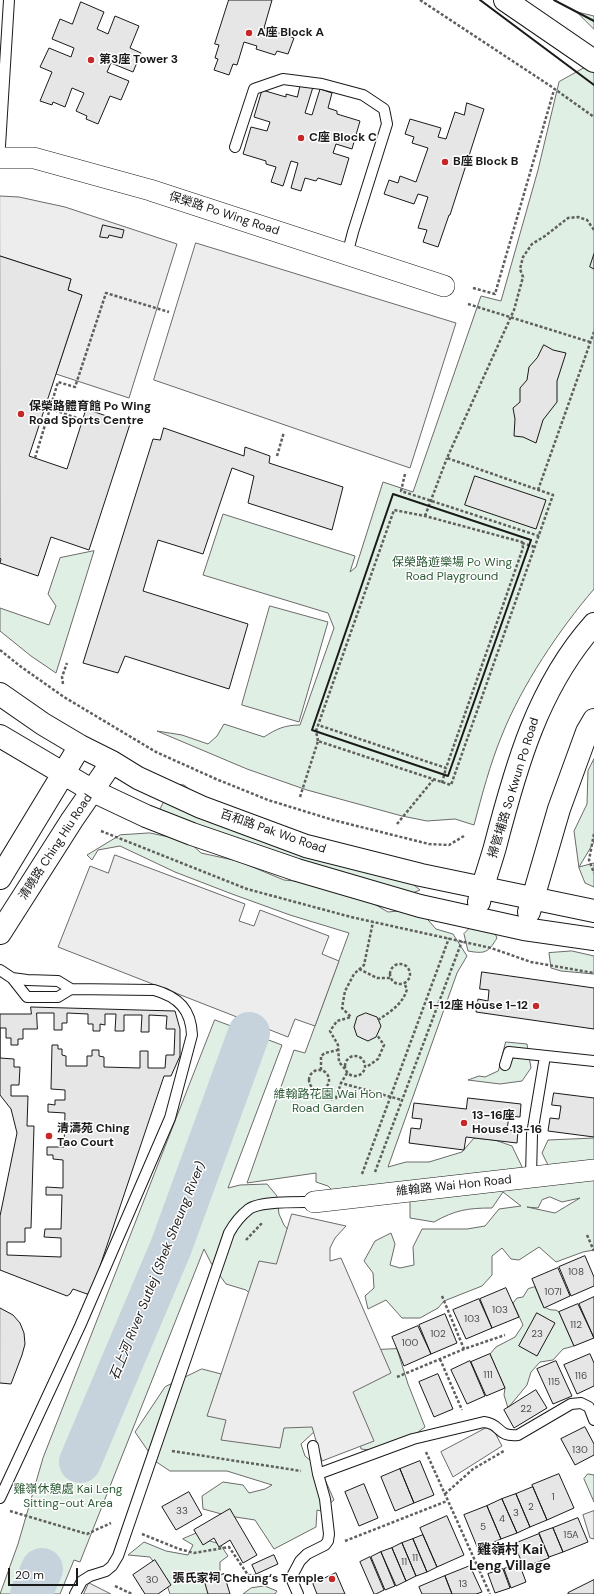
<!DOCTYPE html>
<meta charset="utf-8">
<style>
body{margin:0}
#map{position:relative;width:594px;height:1594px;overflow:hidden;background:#fff;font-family:"DM Sans",sans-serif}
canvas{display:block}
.scale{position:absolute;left:8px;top:1568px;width:70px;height:18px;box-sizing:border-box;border:2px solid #1a1a1a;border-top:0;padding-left:5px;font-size:12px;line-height:14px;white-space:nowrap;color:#1a1a1a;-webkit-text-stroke:3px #fff;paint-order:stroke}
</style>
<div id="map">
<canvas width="594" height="1594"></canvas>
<div class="scale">20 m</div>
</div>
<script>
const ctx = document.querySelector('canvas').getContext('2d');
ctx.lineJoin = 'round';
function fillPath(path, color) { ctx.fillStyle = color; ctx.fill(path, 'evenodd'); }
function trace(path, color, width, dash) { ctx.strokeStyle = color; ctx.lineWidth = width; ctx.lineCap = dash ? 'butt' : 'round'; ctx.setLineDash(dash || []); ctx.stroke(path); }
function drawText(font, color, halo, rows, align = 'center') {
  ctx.font = font + ' "DM Sans","Noto Sans SC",sans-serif'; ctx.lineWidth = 3; ctx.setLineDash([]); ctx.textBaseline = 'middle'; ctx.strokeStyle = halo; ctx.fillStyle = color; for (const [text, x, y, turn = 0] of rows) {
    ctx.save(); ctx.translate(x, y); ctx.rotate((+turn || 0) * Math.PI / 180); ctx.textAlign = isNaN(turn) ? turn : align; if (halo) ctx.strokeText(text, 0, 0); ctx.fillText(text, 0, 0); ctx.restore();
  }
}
const green = new Path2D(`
 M 577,12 L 594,16 L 594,29 Z
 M 586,67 L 594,73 L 594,589 C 559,630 522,685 502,735 C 490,764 482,795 474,825 L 455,819 L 427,821 L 402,816 L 307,790 L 247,769 L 157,731 L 182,735 L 208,744 L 217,736 L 224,724 L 264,737 C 276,729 285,725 300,725 L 334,628 L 328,613 L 203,575 L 223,514 L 355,556 L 350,572 L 356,567 L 383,482 L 413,492 L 481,296 L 501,301 L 538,170 L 559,82 Z
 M 94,551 L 56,673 L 31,656 L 0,631 L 0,608 L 49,625 L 56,606 L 48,594 L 60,558 Z
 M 270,606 L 328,622 L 299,722 L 242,705 Z
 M 594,759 L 594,842 L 579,867 L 594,863 L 594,887 L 585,883 L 579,868 L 574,831 L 587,804 L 588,771 Z
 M 165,783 L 184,785 L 206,802 L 386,861 L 420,890 L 405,896 L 337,878 L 159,811 L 164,801 Z
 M 150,833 L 188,841 L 201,853 L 238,861 L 284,880 L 327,884 L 371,902 L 388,912 L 407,910 L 421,912 L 436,929 L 453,934 L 467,956 L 457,973 L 388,1167 L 406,1162 L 429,1162 L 462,1152 L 474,1138 L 495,1140 L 512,1146 L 525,1173 L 550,1169 L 542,1153 L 548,1140 L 594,1138 L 594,1250 L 583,1252 L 556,1262 L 539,1247 L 519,1260 L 511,1259 L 502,1248 L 492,1256 L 492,1275 L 482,1286 L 444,1301 L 438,1308 L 420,1318 L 402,1318 L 386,1300 L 368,1309 L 365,1296 L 374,1288 L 373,1273 L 364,1261 L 375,1241 L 391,1233 L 395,1244 L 390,1265 L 400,1268 L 414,1265 L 413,1247 L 422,1229 L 467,1229 L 485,1226 L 499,1209 L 521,1206 L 503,1192 L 492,1208 C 468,1208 455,1210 434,1222 L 410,1218 L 410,1200 L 335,1193 L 328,1186 L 316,1182 L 316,1173 L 247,1183 L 294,1050 L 305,1053 L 349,933 L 290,915 L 232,894 L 175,872 L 120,846 L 98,850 L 92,860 L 87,855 L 120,835 ZM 550,1197 L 562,1202 L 580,1198 L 555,1213 L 527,1207 L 538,1208 L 542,1200 Z
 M 473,925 L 494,931 L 497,938 C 488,953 485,954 468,951 L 464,934 Z
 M 572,951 L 594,956 L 594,974 L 561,971 L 551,968 L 549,953 Z
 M 215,1020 L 282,1045 L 228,1188 L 240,1185 L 267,1184 L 277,1196 L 279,1214 L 284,1225 L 295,1238 L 273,1316 L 246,1290 L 226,1284 L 211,1263 L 204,1249 L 80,1562 L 74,1560 L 60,1594 L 0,1594 L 18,1544 L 43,1458 Z
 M 506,1042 L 527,1044 L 531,1068 L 522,1081 L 500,1084 L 468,1080 L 479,1076 L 485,1077 L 498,1071 Z
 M 535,1287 C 541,1299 541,1311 556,1310 L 559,1312 L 574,1346 L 563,1349 L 553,1360 L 540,1362 L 531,1372 L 527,1385 L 508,1408 L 504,1395 L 505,1388 L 490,1354 L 496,1347 L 515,1337 L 523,1325 L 513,1303 L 517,1298 L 523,1297 L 528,1289 Z
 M 397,1349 L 408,1384 L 425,1427 L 410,1438 L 378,1451 L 361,1449 L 350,1391 L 373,1350 Z
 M 202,1369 L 237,1378 L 297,1407 L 316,1430 L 301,1444 L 305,1456 L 320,1468 L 334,1500 L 321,1511 L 317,1510 L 316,1527 L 274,1549 L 255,1520 L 229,1516 L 203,1509 L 202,1496 L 223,1482 L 243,1485 L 249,1493 L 265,1489 L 272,1485 L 227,1471 L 170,1471 L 155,1461 L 135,1432 L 165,1387 Z
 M 588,1474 L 594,1475 L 594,1502 L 584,1479 Z
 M 197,1533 L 210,1541 L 220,1544 L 228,1556 L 220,1562 L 220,1572 L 229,1594 L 170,1594 L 164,1576 L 150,1557 L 128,1555 L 144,1542 L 166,1551 L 188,1555 L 193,1545 L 183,1539 Z
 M 265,1586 L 277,1591 L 275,1594 L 243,1594 L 251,1588 Z`);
fillPath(green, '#e0efe3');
trace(green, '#6a6a6a', 1);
const parking = new Path2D(`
 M 0,196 L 19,197 L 65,207 L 177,244 L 129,398 L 56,374 L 82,295 L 68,290 L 71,279 L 0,256 Z
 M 196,243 L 456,323 L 410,468 L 154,380 Z
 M 115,855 L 245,904 L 239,921 L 254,926 L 260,910 L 329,936 L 322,954 L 339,961 L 315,1026 L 295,1019 L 288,1037 L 58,947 L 90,866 L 108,873 Z
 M 292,1214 L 346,1226 L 335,1238 L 330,1248 L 330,1261 L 341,1258 L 391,1373 L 353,1392 L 374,1441 L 322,1461 L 312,1427 L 284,1428 L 280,1448 L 221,1440 L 226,1420 L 207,1416 L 259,1261 L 276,1264 Z
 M 488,1427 L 493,1429 L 502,1446 L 453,1477 L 441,1452 Z
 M 594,1511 L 594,1539 L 590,1538 L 583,1515 Z
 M 89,1583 L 111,1594 L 84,1594 Z`);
fillPath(parking, '#ededed');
trace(parking, '#6a6a6a', 1);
trace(new Path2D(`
 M 80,1462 L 171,1247 L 249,1033
 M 31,1594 L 42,1569`), '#c6d2dc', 42);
const building = new Path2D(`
 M 229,0 L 272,0 L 264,28 L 294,38 L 288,54 L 277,51 L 275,55 L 256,49 L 257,46 L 244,42 L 237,65 L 233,64 L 229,75 L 214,70 L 218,59 L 215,58 L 219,45 L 215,44 Z
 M 81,2 L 104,12 L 97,29 L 108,34 L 115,16 L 139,26 L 130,48 L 141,53 L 133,72 L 111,63 L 107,72 L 129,81 L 121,100 L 110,96 L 98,124 L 86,119 L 87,116 L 76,111 L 84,93 L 72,88 L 65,107 L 53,102 L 52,105 L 40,101 L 52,72 L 40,67 L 49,48 L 71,57 L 74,48 L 52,39 L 60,19 L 72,24 Z
 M 301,83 L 313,87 L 305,113 L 312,115 L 320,89 L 332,93 L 328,108 L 337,111 L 337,114 L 360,121 L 352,149 L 336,144 L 333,153 L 349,158 L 341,185 L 318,178 L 316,181 L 305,178 L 301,191 L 291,188 L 298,163 L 291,161 L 283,186 L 271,182 L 276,167 L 266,164 L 266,161 L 243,154 L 251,127 L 267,131 L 270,122 L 254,117 L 262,90 L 286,97 L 286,94 L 297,97 Z
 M 467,103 L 484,109 L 450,215 L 449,215 L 438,247 L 423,242 L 427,230 L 418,228 L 428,197 L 418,194 L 414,204 L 384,194 L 389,180 L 398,183 L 400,176 L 416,182 L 428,148 L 412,143 L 414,137 L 405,134 L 410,119 L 441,128 L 438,137 L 446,139 L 455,112 L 464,115 Z
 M 103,225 L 124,230 L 122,238 L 109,235 L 108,238 L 100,237 Z
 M 594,254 L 594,269 L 590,267 Z
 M 0,256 L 71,279 L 68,290 L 82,295 L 29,456 L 67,469 L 86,409 L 130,424 L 89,550 L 51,537 L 38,576 L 0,563 L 1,559 L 0,558 Z
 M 544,345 L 553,350 L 566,353 L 557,381 L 557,402 L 543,420 L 536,443 L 523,437 L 514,436 L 515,419 L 513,408 L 520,402 L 520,388 L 527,380 L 529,367 L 537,358 Z
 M 164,428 L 244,456 L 245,447 L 270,456 L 269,463 L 343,487 L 332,530 L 248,503 L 254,476 L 232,468 L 203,554 L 158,540 L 143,591 L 248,624 L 229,689 L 125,656 L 118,673 L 83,663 L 153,439 L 160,440 Z
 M 475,476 L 546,500 L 536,529 L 465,505 Z
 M 482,972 L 594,988 L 594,1029 L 476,1012 L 478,999 L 488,1001 L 489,990 L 480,989 Z
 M 31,1007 L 175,1011 L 180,1029 L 180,1056 L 171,1076 L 164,1076 L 91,1293 L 87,1294 L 73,1289 L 70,1294 L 67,1296 L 0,1270 L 0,1216 L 17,1133 L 11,1109 L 0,1095 L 0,1014 L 31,1014 Z
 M 37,1013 L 54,1013 L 54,1030 L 62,1030 L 62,1023 L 67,1023 L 67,1013 L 88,1014 L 88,1024 L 93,1024 L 93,1031 L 100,1031 L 100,1024 L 105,1025 L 105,1014 L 116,1014 L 115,1031 L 124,1031 L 124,1015 L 142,1015 L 141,1032 L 149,1032 L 149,1015 L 167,1016 L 166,1029 L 175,1029 L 174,1055 L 166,1055 L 165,1068 L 148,1068 L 148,1051 L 140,1051 L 140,1068 L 104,1067 L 104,1057 L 99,1056 L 99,1050 L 92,1050 L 92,1056 L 87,1056 L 87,1066 L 66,1066 L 66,1056 L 62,1055 L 62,1049 L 58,1049 L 58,1045 L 52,1045 L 51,1089 L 65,1090 L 65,1100 L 55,1100 L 55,1105 L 48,1104 L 48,1112 L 65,1113 L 64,1147 L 47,1147 L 47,1155 L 53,1155 L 53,1159 L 63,1160 L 63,1188 L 46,1187 L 46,1195 L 62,1195 L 61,1229 L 45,1229 L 44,1237 L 61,1238 L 61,1257 L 7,1255 L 7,1242 L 25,1242 L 25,1228 L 31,1228 L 34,1126 L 27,1126 L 28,1096 L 11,1096 L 11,1085 L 19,1085 L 20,1067 L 14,1067 L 14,1059 L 0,1058 L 0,1028 L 6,1028 L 6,1038 L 11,1038 L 11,1045 L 18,1045 L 18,1039 L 23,1039 L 23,1029 L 37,1029 Z
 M 366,1013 L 377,1017 L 381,1026 L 376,1037 L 368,1041 L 357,1036 L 354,1027 L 357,1017 Z
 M 554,1093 L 594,1098 L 594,1137 L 548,1131 L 550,1118 L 559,1119 L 561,1106 L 552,1105 Z
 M 468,1098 L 521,1104 L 520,1117 L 509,1116 L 507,1130 L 518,1131 L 517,1143 L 466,1137 L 464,1150 L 409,1143 L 411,1128 L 420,1129 L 422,1119 L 412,1118 L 414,1103 L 466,1109 Z
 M 585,1256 L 594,1277 L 594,1286 L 571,1296 L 559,1267 Z
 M 558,1268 L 570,1296 L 544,1308 L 532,1279 Z
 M 506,1288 L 519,1317 L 492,1328 L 480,1299 Z
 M 594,1297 L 594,1338 L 579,1304 Z
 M 479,1299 L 492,1328 L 466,1339 L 453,1310 Z
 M 578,1304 L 594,1338 L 574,1346 L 559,1312 Z
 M 0,1308 L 13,1315 L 20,1323 L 24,1333 L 25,1344 L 22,1355 L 11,1384 L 0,1383 Z
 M 537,1313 L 555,1323 L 537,1356 L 519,1346 Z
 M 445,1314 L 457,1343 L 431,1354 L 419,1325 Z
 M 418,1326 L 431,1354 L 404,1366 L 392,1337 Z
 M 490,1354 L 505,1388 L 486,1396 L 471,1362 Z
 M 590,1354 L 594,1363 L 594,1386 L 577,1394 L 564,1365 Z
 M 470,1361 L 485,1396 L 467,1404 L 451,1370 Z
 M 556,1361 L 572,1396 L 553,1404 L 537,1369 Z
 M 438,1374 L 453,1409 L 434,1417 L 419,1382 Z
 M 536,1390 L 547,1408 L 514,1428 L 504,1410 Z
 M 585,1427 L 594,1444 L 594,1455 L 575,1465 L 561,1439 Z
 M 420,1461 L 434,1495 L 414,1503 L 400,1469 Z
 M 400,1469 L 414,1503 L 395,1511 L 381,1477 Z
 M 559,1474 L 574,1508 L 547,1520 L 532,1485 Z
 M 364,1484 L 378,1518 L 359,1526 L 345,1492 Z
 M 533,1487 L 547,1520 L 530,1527 L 516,1494 Z
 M 189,1492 L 202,1515 L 176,1530 L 162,1507 Z
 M 516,1494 L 530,1527 L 517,1533 L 502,1499 Z
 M 502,1499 L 517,1533 L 501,1539 L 487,1506 Z
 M 487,1506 L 501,1539 L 478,1549 L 464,1515 Z
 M 230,1509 L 257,1555 L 243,1563 L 230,1540 L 219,1547 L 214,1538 L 203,1545 L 194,1530 Z
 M 447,1516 L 464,1555 L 437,1567 L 420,1528 Z
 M 578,1518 L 588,1542 L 563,1552 L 553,1528 Z
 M 553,1528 L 563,1552 L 549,1557 L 539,1533 Z
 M 539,1534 L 549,1558 L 524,1567 L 514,1544 Z
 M 423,1535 L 437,1567 L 427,1572 L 413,1539 Z
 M 413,1539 L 427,1572 L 416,1576 L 402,1543 Z
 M 402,1543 L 416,1576 L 406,1581 L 392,1548 Z
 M 392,1548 L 406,1581 L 396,1586 L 381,1552 Z
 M 381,1552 L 395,1586 L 385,1590 L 371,1557 Z
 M 274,1555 L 278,1564 L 256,1574 L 252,1565 Z
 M 370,1557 L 384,1590 L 376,1594 L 374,1594 L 360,1562 Z
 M 155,1560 L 171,1585 L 158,1594 L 145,1594 L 133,1575 Z
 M 519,1563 L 526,1582 L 511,1588 L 504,1569 Z
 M 470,1566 L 482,1592 L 476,1594 L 452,1594 L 445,1576 Z
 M 503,1569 L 510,1588 L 495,1593 L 488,1574 Z
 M 336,1573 L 345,1594 L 317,1594 L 313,1584 Z
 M 224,1574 L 230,1594 L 208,1594 L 204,1580 Z
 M 445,1576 L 452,1594 L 422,1594 L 419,1587 Z
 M 594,1580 L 594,1594 L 568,1594 L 568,1593 Z`);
fillPath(building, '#e6e6e6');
trace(building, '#1a1a1a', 1);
const lane = new Path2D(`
 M 0,146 L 9,0
 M 235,147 L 254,89 L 283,79 L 322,84 L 363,95 L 384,109 L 387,124 L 353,232 L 347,255
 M 0,970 L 12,978 L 27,997 L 58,997 L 71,989
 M 505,1065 L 509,1052 L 594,1061
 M 531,1177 L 532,1134 L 545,1056
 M 318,1474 L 413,1439 L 484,1422 C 502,1424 496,1437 518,1435 L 571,1404 L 581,1403 L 589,1407 L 594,1420
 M 0,1498 L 80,1326 L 170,1118 L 192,1035 C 191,1010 179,997 154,990 L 71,989 L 58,981 L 27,980 L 12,978
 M 75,1594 L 82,1581 L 90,1576 L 106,1571 L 112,1566 L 118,1556 L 229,1233 C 234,1224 240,1216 249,1209 C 260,1201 299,1202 314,1202
 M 298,1594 L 291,1578 L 300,1561 L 307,1554 L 325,1545 L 328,1541 L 329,1534 L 325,1499 L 318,1474 L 313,1446`);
const street = new Path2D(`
 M 0,158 L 34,158 L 150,190 L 444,286
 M 314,1202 L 594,1170`);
const secondary = new Path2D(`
 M 0,694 L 43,724 L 80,746 L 112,762 L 138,778 L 201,807 L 306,846 L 421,875 L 594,911
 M 0,736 L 93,791 L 146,816 L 192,834 L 297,870 L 420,906 L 524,929 L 594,939
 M 0,878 L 80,746
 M 479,902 C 483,883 490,865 495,847 C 516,766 538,687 594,624
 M 529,912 L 559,809 L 587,732 L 594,720
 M 0,933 L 72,820 L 112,762`);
const highway = new Path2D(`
 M 505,0 L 594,61`);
trace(lane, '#1a1a1a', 12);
trace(street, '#1a1a1a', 22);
trace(secondary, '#1a1a1a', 24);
trace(highway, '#1a1a1a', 24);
trace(new Path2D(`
 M 420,0 L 549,85 L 594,117
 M 473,288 L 495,294 L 554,90
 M 468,304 L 590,342
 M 277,456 L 284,432
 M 35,458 L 58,382 L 75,387 L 106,293 L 169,312
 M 405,474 L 401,491 L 539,536
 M 538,490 L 594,332
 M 425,516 L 447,458
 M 522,543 L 535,547
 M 0,650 L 20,666 L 64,697 L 156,752 L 216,779 L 268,800 L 333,820 L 429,844 L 449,845 L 464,836
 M 63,684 L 62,677 L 67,663
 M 318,741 L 316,731 L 394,510 L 425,516 L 522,542 L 523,548 L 446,768 L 318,725
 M 442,783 L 446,768
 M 300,797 L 318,741 L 451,785 L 553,495 L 447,458 L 514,310 L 523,277 L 520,269 L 523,257 L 532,244 L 545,236 L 568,218 L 578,217 L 587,220 L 594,230
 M 397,824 L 433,780
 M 101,831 L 247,889 L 351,917 L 491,948 L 531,962 L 594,973
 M 594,834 L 589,860 L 594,873
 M390 974a10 10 0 1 1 20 0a10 10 0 1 1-20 0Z
 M 359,969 L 377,978 L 390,978
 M 378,1020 C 390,1012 403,1004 407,989 L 404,983
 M345 1066a10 10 0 1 1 20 0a10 10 0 1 1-20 0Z
 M 368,1066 L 378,1059 L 384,1045 L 377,1035
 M 345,1069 L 339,1062 L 338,1045 L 330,1031 L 337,1021 L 351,1017 L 342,1008 L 345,991 L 354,974 L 364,965 L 373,922
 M 321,1070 L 321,1056 L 325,1053 L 338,1050
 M309 1080a10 10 0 1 1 20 0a10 10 0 1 1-20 0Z
 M 347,1073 L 341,1083 L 402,1100
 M 321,1090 L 324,1097 L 330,1100 L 336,1098 L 341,1083
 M 375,1172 L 462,941
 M 362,1174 L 449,938
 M 587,1235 L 594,1251
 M 246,1240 L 262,1223
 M 442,1296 L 464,1349
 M 440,1359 L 462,1410
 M 397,1377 L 464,1349 L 505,1335
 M 172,1451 L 301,1471
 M 426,1452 L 490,1594
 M 445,1494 L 473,1469 L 504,1451
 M 10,1511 L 87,1534 L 111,1523
 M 142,1534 L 179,1549 L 194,1553 L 229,1547 L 248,1575 L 275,1577
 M 345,1541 L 447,1501
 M 115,1586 L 132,1594`), '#5f5f5f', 2.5, [3, 2]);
trace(lane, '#fff', 10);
trace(street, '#fff', 21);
trace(secondary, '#fff', 22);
trace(highway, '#fff', 22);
trace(new Path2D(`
 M 45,407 L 83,420`), '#5f5f5f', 2.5, [3, 2]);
trace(new Path2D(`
 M 480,0 L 594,85
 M 554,0 L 594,21
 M 393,494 L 531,540 L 448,776 L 312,730 Z`), '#1a1a1a', 2);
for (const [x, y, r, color] of [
 [249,33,4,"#c62828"],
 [91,60,4,"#c62828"],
 [301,138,4,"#c62828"],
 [445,162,4,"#c62828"],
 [21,414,4,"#c62828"],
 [536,1006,4,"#c62828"],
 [464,1123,4,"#c62828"],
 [49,1136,4,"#c62828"],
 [332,1579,4,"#c62828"]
]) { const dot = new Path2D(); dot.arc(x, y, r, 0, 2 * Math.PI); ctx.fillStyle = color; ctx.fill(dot); trace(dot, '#fff', 1.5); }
drawText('10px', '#4d4d4d', null, [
 ["108",576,1272],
 ["107l",553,1292],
 ["103",500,1310],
 ["103",472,1319],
 ["112",576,1325],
 ["102",438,1334],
 ["23",537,1334],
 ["100",410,1343],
 ["111",488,1375],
 ["116",581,1376],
 ["115",554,1382],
 ["22",526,1409],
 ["130",580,1450],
 ["1",553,1497],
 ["2",531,1507],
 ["33",182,1511],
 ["3",516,1513],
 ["4",502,1519],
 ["5",483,1527],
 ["15A",571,1535],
 ["11",415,1558],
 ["11",404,1562],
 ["30",152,1580],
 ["13",463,1584]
]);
drawText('bold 12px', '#1a1a1a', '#fff', [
 ["A座 Block A",257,33],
 ["第3座 Tower 3",99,60],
 ["C座 Block C",309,138],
 ["B座 Block B",453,162],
 ["保榮路體育館 Po Wing",29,407],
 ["Road Sports Centre",29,421],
 ["1-12座 House 1-12",528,1006,"right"],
 ["13-16座",472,1116],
 ["House 13-16",472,1130],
 ["清濤苑 Ching",57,1129],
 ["Tao Court",57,1143],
 ["張氏家祠 Cheung‘s Temple",324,1579,"right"]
], 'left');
drawText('12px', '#1a1a1a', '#fff', [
 ["保榮路 Po Wing Road",224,214,18],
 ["掃管埔路 So Kwun Po Road",514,788,-73],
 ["百和路 Pak Wo Road",273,832,19],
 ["清曉路 Ching Hiu Road",56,847,-57],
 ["維翰路 Wai Hon Road",454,1186,-6]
]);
drawText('12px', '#2b5a34', '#fff', [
 ["保榮路遊樂場 Po Wing",452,563],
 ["Road Playground",452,577],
 ["維翰路花園 Wai Hon",328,1095],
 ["Road Garden",328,1109],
 ["雞嶺休憩處 Kai Leng",68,1490],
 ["Sitting-out Area",68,1504]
]);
drawText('italic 13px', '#1a1a1a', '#fff', [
 ["石上河 River Sutlej (Shek Sheung River)",158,1271,-68]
]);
drawText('bold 14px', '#1a1a1a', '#fff', [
 ["雞嶺村 Kai",510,1550],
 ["Leng Village",510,1566]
]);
</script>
